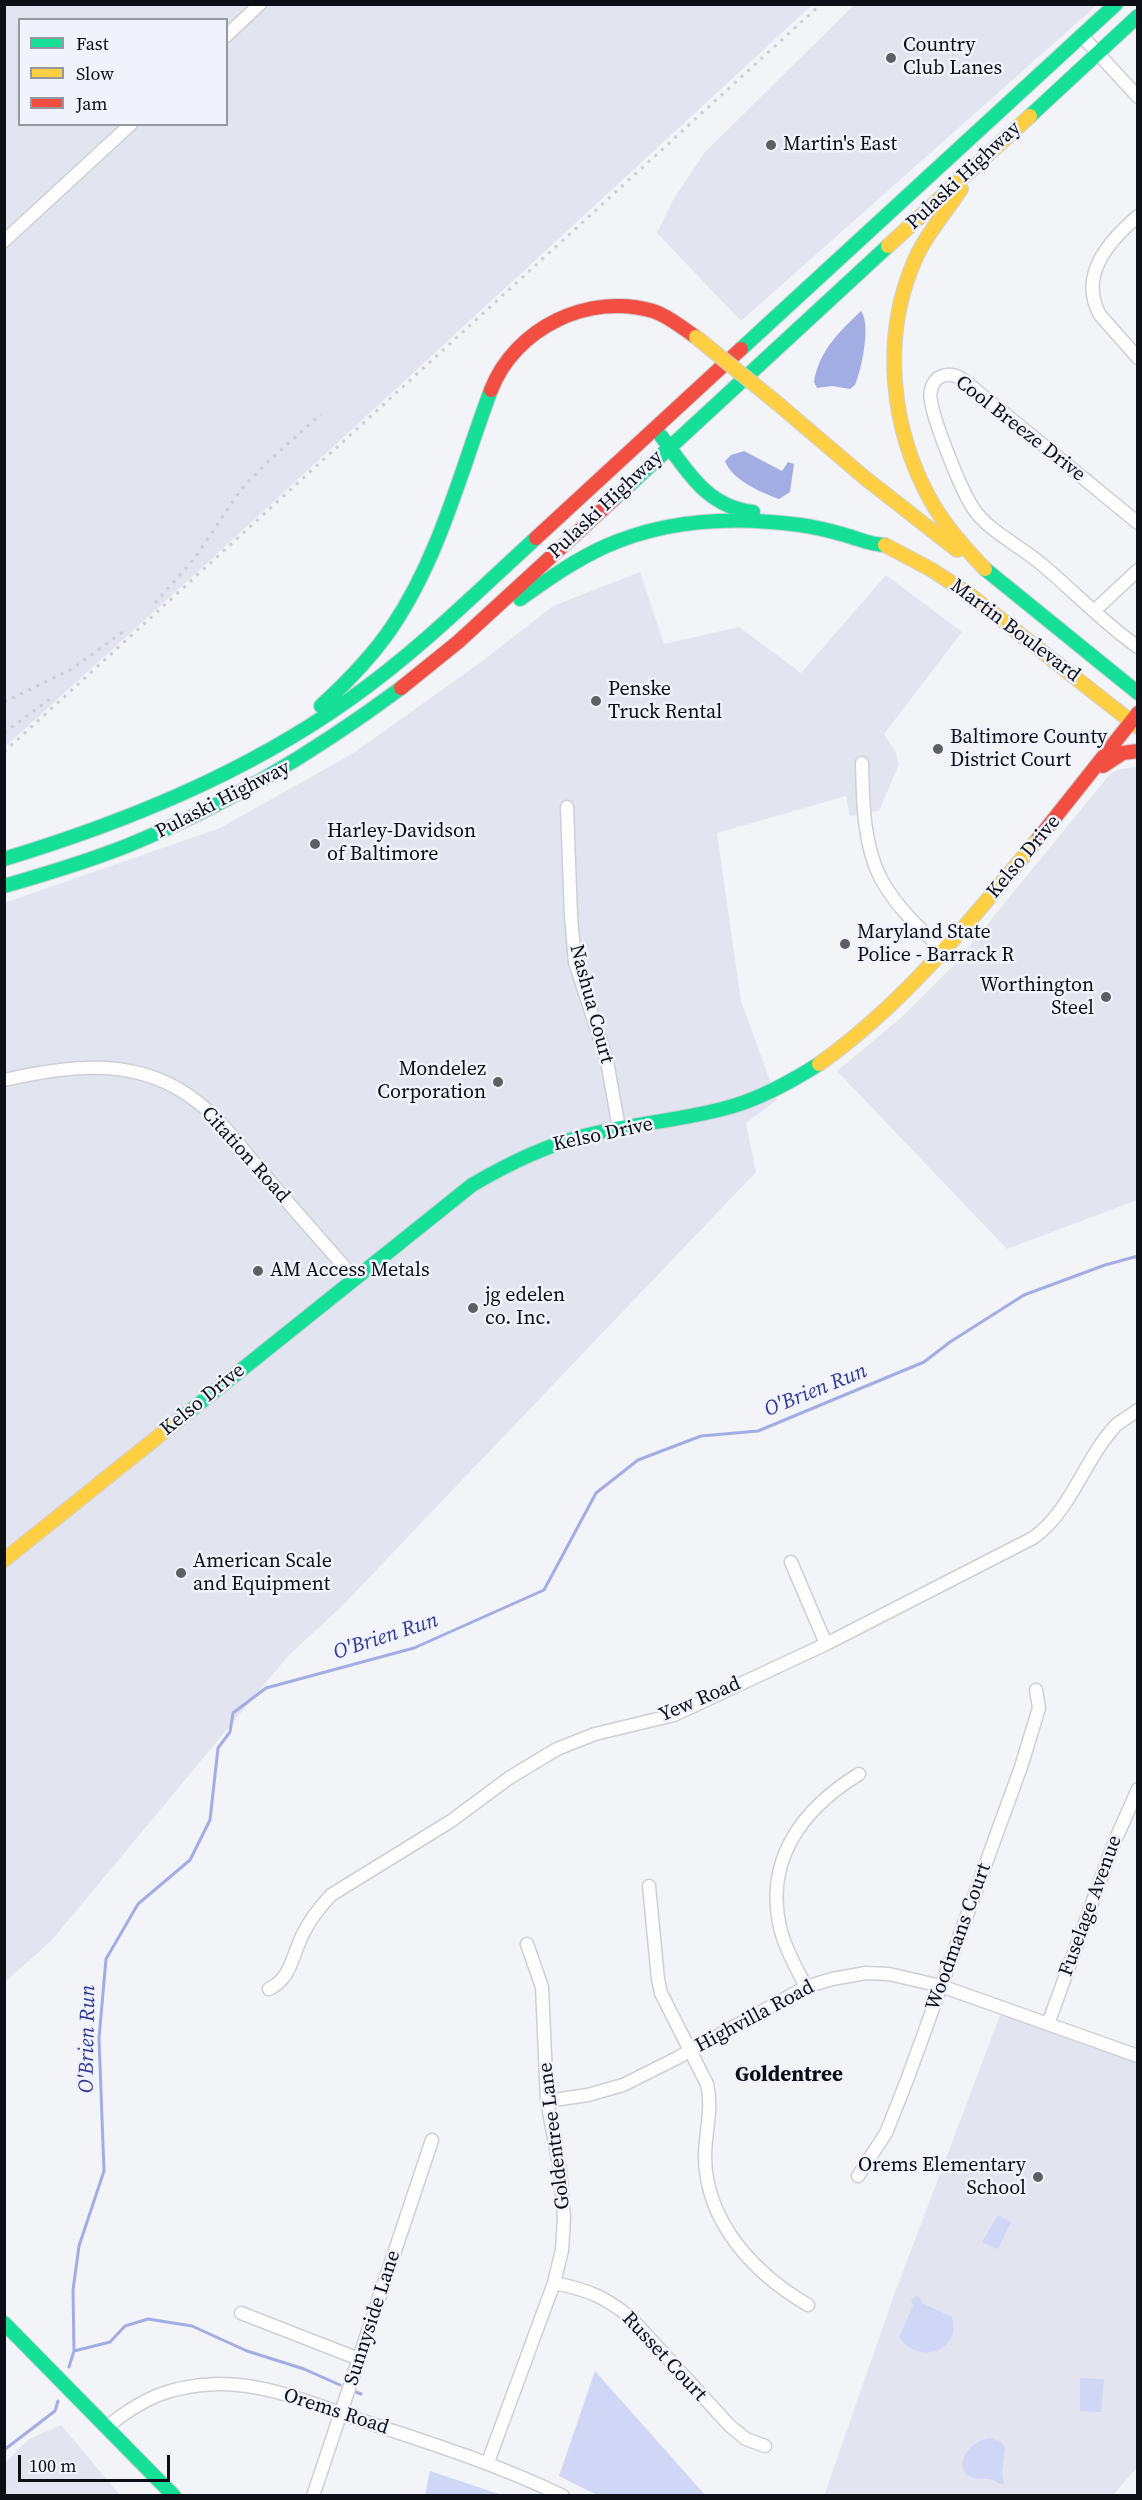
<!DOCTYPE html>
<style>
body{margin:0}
#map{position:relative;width:1142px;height:2500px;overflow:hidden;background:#f3f4f8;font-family:"Source Serif 4",serif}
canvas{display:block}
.frame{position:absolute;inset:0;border:6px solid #0d0f16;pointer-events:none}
.legend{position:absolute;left:18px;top:18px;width:210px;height:108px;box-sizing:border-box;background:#f0f3fb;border:2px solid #95989f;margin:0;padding:8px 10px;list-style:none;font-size:18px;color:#0d0f16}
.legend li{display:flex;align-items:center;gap:12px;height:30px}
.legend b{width:30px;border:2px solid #95989f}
.scale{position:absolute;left:18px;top:2455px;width:152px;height:27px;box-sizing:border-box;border:3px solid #0d0f16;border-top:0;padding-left:8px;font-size:18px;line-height:21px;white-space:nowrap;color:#0d0f16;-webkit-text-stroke:4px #f0f3fb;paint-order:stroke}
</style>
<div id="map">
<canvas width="1142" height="2500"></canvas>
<div class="frame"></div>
<ul class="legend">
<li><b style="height:8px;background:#16e098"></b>Fast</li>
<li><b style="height:8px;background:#ffcf43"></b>Slow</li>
<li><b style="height:8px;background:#f24e42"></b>Jam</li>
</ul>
<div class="scale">100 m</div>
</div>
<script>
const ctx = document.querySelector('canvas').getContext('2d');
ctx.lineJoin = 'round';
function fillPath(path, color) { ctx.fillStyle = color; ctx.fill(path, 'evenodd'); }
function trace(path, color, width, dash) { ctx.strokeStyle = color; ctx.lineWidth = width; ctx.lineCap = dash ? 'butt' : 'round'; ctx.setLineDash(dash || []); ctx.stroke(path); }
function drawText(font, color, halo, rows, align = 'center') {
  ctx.font = font + ' "Source Serif 4",serif'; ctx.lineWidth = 5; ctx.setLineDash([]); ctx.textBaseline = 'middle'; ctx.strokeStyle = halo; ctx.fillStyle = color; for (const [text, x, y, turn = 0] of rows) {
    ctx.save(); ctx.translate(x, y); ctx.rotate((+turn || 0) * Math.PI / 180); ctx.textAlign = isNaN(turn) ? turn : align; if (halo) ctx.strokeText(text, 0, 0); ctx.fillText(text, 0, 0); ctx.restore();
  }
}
fillPath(new Path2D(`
 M 5,5 L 812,5 L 192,577 L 5,747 ZM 20,20 L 226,20 L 226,124 L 20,124 Z
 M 854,5 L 1097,5 L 741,321 L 657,233 L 673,200 L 705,152 Z
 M 640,572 L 664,644 L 739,627 L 801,673 L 886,575 L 962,632 L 884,734 L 895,751 L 899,764 L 879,811 L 850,816 L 846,796 L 717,833 L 741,1001 L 777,1100 L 746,1123 L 756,1172 L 341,1607 L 288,1656 L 51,1941 L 5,1982 L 4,903 L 220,828 L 352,754 L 481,662 L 553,606 Z
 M 1137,767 L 1137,1200 L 1007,1249 L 837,1071 L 904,1015 L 954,965 L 1110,774 L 1120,769 Z
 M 1002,2010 L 1137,2056 L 1137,2468 L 1113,2495 L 824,2496 L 893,2298 Z
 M 61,2425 L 120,2495 L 5,2495 L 5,2463 L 29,2439 Z`), '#e2e5f0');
fillPath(new Path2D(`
 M 998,2215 L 1011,2222 L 998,2249 L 982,2242 Z
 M 917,2296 L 920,2298 L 922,2303 L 952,2317 C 962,2351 919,2366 899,2337 L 913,2306 L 911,2300 Z
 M 595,2371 L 705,2495 L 597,2495 L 559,2476 Z
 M 1080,2378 L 1104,2379 L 1101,2412 L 1080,2411 Z
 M 990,2438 L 1001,2442 L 1005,2447 L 1002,2474 L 1004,2484 L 998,2483 C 991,2476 980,2481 971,2477 C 951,2468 969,2440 990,2438 Z
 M 430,2471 L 502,2495 L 425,2495 Z`), '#cfd6f6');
fillPath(new Path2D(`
 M 861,311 C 871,324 862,369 855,385 L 850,389 L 832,386 L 817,388 L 814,382 C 819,351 839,332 861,311 Z
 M 744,451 L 782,471 L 788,462 L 794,464 L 790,492 L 779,499 C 760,492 732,480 725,461 L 731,455 Z`), '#a2ade4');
trace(new Path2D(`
 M 74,2351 L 110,2342 L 125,2326 L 148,2319 L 192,2326 L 247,2351 L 304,2369 L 340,2385
 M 69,2367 L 74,2351 L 73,2290 L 79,2246 L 104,2171 L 99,2038 L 106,1959 L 138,1904 L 190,1860 L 210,1820 L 218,1748 L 230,1732 L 233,1713 L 266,1688 L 414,1648 L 544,1590 L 596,1493 L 638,1460 L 701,1436 L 758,1431 L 924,1362 L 950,1342 L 1024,1295 L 1105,1265 L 1138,1256
 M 356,2392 L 361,2394
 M 4,2450 L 55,2411 L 58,2401`), '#a2ade4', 3);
const street = new Path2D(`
 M 226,36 L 260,4
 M 1082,36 L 1138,97
 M 1138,216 C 1109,241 1078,275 1100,315 L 1138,358
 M 4,241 L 131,124
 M 1138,523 L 966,382 C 958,376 950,372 940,377 C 932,381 929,392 931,401 C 934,422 961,490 973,508 C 988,531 1019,545 1040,563 C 1073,590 1102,622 1138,647
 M 1094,611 L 1138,570
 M 862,763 C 863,800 863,843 880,877 C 895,906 921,930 944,951
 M 567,807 L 571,917 L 575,962 L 607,1061 L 619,1128
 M 4,1080 C 73,1064 142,1056 200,1104 C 224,1123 242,1149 262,1172 C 292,1208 324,1243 355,1279
 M 791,1562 L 826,1644
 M 649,1886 L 658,1979 L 661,1993 L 707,2084 C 713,2109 705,2132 705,2157 C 706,2223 755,2274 808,2305
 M 806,1987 C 797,1969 786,1951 781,1931 C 763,1861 802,1809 859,1774
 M 269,1989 C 292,1978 292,1955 303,1934 C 310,1919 320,1907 331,1895 L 451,1821 L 509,1778 L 557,1749 L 595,1734 L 674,1715 L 826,1644 L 1033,1538 C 1069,1512 1081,1469 1107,1436 L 1116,1425 L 1138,1410
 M 1048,2024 L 1114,1843 L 1138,1789
 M 547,2101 L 588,2095 L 623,2085 L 677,2058 L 806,1987 L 832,1979 L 866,1973 L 889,1974 L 941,1986 L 1138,2056
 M 858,2176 L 886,2133 L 907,2080 L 1021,1767 L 1039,1708 L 1036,1690
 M 554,2283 C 588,2290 604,2296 631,2318 L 730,2426 L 746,2439 L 765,2446
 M 241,2313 L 359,2359
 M 108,2426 C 143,2398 170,2386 216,2384 C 266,2383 311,2403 357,2419 C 427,2442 497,2464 563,2496
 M 488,2462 L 554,2283 L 562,2250 L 564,2218 L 560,2170 L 547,2101 L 542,1987 L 527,1944
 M 313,2496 L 432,2140`);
const fast = new Path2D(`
 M 1030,116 L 1138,16
 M 741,349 L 1116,4
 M 661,436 C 687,470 706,507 753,512
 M 614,499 L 888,246
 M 985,569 L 1138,693
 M 520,599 C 547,580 575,560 606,546 C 667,519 735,516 800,525 C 815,527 831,531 845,535 C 859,539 871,545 885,545
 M 321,706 C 347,682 372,657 392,627 C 440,556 461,470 491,390
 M 4,859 C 126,822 246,773 350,699 C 417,652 476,593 536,538
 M 4,886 C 46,874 89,861 129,845 C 228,805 316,751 401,688
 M 175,1423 L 472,1185 C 506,1165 542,1147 580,1137 C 631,1123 683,1121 733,1106 C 764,1097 792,1081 819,1064
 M 4,2323 L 174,2496`);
const slow = new Path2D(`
 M 961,189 C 945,213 925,236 914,262 C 881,339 891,429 931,501 C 945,526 965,548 985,569
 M 888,246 L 1030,116
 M 777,403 L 865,478 L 957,550
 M 885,545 L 932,570 L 970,595 L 1138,727
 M 819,1064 C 905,1003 971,920 1038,839
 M 4,1560 L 175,1423`);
const jam = new Path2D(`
 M 491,390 C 515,328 589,292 653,311 C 669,316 682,328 696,337
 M 536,538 L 741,349
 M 401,688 L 458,642 L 614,499
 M 1103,766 L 1123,753 L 1138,751
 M 1038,839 L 1138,713`);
trace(street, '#cecfd5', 15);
trace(fast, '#cecfd5', 16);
trace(slow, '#cecfd5', 16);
trace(jam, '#cecfd5', 16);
trace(street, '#fdfdfe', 12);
trace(fast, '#16e098', 14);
trace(slow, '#ffcf43', 14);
trace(jam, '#f24e42', 14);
trace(new Path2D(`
 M 155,603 L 194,559 L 242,488 L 272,458 L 321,414
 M 4,702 L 72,669 L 127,629
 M 4,733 L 54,696
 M 4,752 L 821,4`), '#cdcecf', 3, [3, 6]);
const slowBridge = new Path2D(`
 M 696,337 L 777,403`);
trace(slowBridge, '#cecfd5', 16, []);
trace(slowBridge, '#ffcf43', 14);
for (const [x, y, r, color] of [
 [891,58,6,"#5e5f65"],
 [771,145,6,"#5e5f65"],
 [596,701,6,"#5e5f65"],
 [938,749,6,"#5e5f65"],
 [315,844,6,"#5e5f65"],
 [845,944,6,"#5e5f65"],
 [1106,997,6,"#5e5f65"],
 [498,1082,6,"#5e5f65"],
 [258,1271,6,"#5e5f65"],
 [473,1308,6,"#5e5f65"],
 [181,1573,6,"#5e5f65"],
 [1038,2177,6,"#5e5f65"]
]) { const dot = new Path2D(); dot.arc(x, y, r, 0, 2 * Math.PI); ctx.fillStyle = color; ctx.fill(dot); trace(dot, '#f0f3fb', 2); }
drawText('20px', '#0d0f16', '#f0f3fb', [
 ["Country",903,46],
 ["Club Lanes",903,69],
 ["Martin's East",783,145],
 ["Penske",608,690],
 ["Truck Rental",608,713],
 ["Baltimore County",950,738],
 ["District Court",950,761],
 ["Harley-Davidson",327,832],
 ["of Baltimore",327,855],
 ["Maryland State",857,933],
 ["Police - Barrack R",857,956],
 ["Worthington",1094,986,"right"],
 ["Steel",1094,1009,"right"],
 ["Mondelez",486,1070,"right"],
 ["Corporation",486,1093,"right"],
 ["AM Access Metals",270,1271],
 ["jg edelen",485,1296],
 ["co. Inc.",485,1319],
 ["American Scale",193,1562],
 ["and Equipment",193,1585],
 ["Orems Elementary",1026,2166,"right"],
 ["School",1026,2189,"right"]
], 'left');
drawText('20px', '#0d0f16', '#f0f3fb', [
 ["Pulaski Highway",964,176,-43],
 ["Cool Breeze Drive",1020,429,38],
 ["Pulaski Highway",606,505,-43],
 ["Martin Boulevard",1015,631,37],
 ["Pulaski Highway",223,800,-27],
 ["Kelso Drive",1024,857,-50],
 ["Nashua Court",591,1004,75],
 ["Kelso Drive",603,1135,-12],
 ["Citation Road",245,1155,48],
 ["Kelso Drive",203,1400,-39],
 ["Yew Road",700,1700,-23],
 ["Fuselage Avenue",1091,1906,-70],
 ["Woodmans Court",959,1937,-70],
 ["Highvilla Road",755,2017,-28],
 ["Goldentree Lane",555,2136,-97],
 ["Sunnyside Lane",373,2318,-72],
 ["Russet Court",664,2357,47],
 ["Orems Road",336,2412,18]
]);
drawText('italic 21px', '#323791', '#f0f3fb', [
 ["O'Brien Run",816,1391,-22],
 ["O'Brien Run",386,1637,-18],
 ["O'Brien Run",88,2039,-89]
]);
drawText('bold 21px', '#0d0f16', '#f0f3fb', [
 ["Goldentree",789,2076]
]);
</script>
